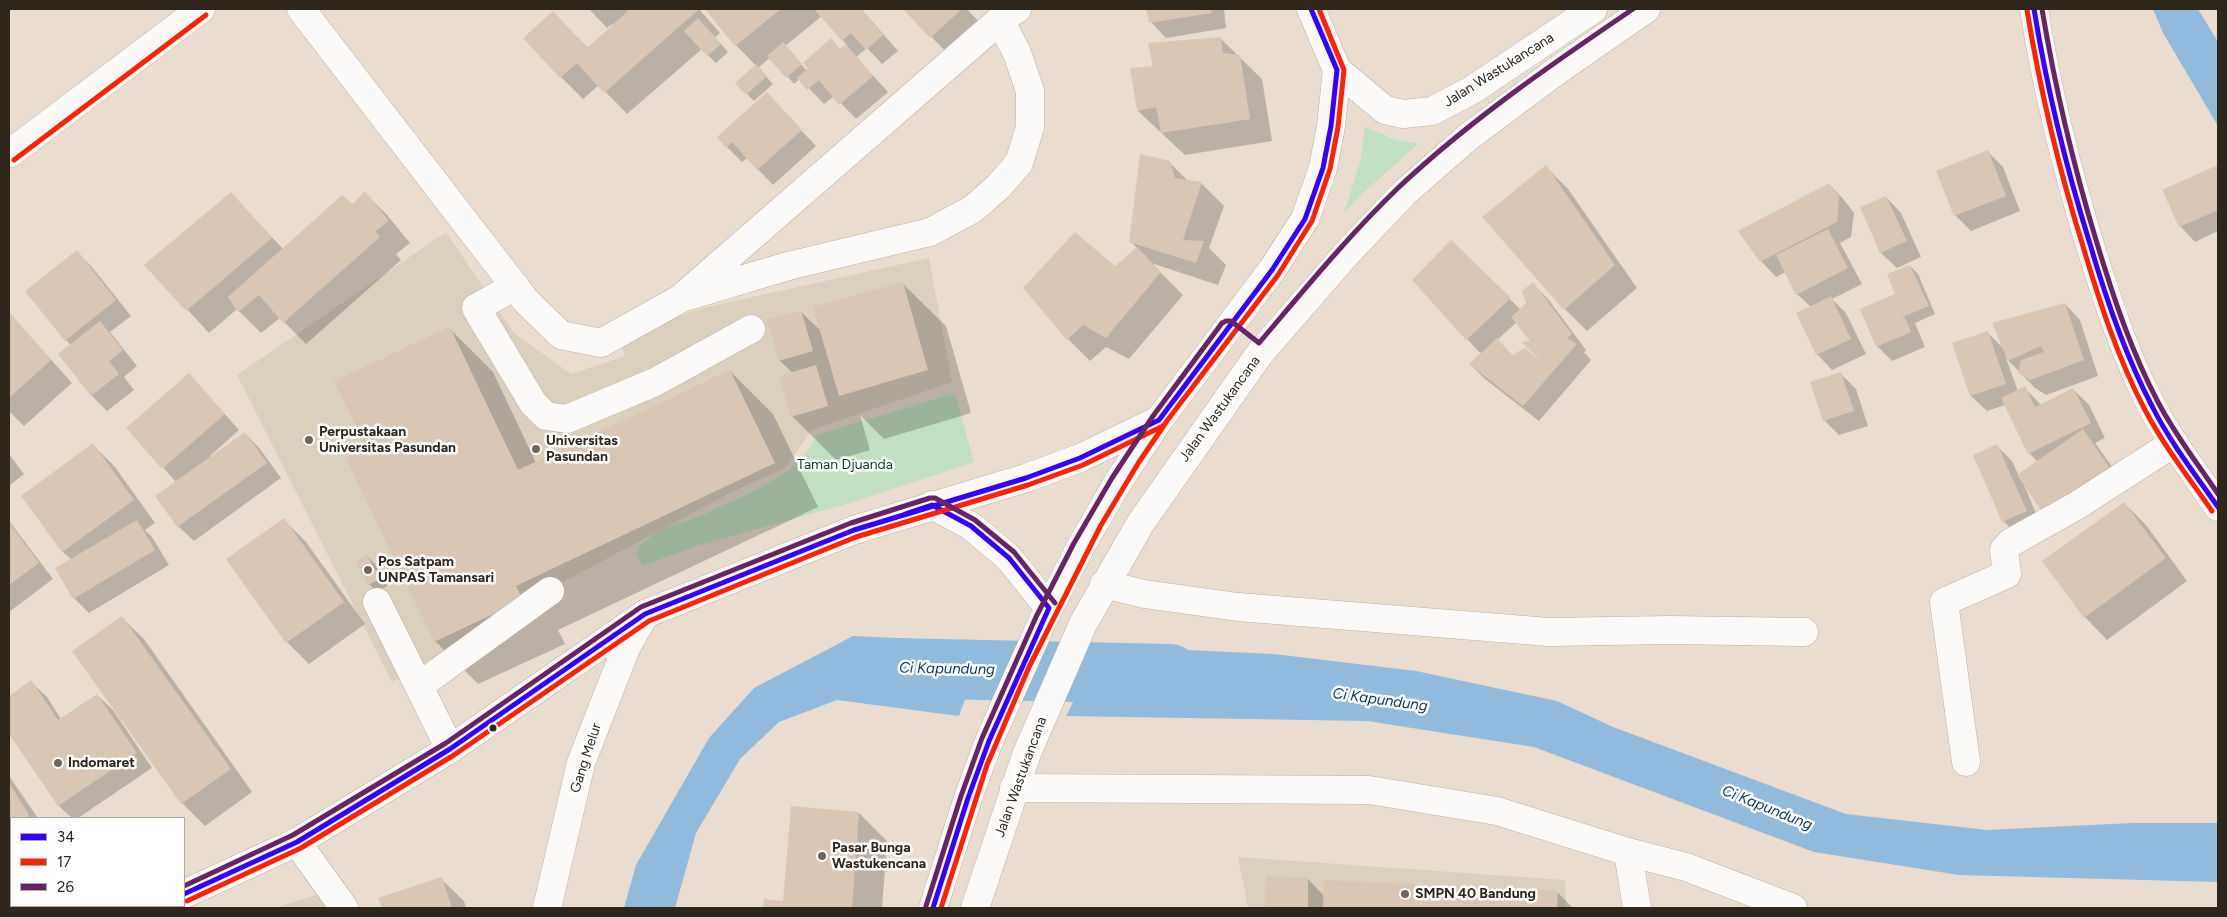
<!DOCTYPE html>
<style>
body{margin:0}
#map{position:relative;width:2227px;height:917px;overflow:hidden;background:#eaddcf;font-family:Figtree,sans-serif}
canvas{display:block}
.frame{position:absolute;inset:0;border:10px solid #2e251b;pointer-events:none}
.legend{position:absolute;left:10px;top:817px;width:175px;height:90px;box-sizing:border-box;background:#fff;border:1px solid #aba8a4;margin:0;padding:6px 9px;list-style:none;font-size:15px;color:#2e251b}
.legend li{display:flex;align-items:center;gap:10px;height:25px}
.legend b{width:25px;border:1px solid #aba8a4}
</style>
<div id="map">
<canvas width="2227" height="917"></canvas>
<div class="frame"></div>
<ul class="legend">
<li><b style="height:6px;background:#30f"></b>34</li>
<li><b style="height:6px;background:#f20"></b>17</li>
<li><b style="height:6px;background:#662365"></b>26</li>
</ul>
</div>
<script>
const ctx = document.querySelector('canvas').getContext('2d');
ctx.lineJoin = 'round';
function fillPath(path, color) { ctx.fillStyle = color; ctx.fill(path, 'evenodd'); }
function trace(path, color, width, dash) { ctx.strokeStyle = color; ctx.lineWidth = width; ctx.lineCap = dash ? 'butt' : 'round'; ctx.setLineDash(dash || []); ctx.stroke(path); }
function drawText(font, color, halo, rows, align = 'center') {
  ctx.font = font + ' Figtree,sans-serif'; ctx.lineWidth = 5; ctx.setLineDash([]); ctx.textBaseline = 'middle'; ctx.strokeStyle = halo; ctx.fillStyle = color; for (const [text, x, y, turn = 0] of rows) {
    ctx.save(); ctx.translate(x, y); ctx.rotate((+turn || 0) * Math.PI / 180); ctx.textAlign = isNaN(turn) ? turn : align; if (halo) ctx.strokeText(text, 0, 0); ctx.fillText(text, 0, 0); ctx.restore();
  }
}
fillPath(new Path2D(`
 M 446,232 L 514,333 L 571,374 L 625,356 L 620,337 L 703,308 L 929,258 L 952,382 L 812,430 L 785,468 L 732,492 L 552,588 L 392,682 L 237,375 Z
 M 1238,857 L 1565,880 L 1566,908 L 1248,908 Z
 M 319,894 L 327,908 L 275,908 Z`), '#dbcfbe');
fillPath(new Path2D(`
 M 1365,127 L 1394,139 L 1418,144 L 1362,194 L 1344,213 L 1360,162 Z
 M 955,393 L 974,462 L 850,503 L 697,546 L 642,566 L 636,553 C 650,528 682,524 707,513 C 737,499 784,480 804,455 C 809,449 813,442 817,435 Z`), '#c1e0c1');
fillPath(new Path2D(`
 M 2153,9 L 2198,9 L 2218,42 L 2218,126 L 2163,33 Z
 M 853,636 L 985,642 L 959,716 L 837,700 L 779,722 L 740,759 L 696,833 L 675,908 L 624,908 L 636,865 L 709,738 L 754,688 Z
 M 1101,646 L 1274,654 L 1416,671 L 1557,701 L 1613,727 L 1846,814 L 1987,830 L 2132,823 L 2218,823 L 2218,882 L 1959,875 L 1814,852 L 1534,747 L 1367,721 L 1066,716 Z`), '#90bbdc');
fillPath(new Path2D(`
 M 589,9 L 699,9 L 720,33 L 715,37 L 728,52 L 716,63 L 702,49 L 627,114 L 599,85 L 583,99 L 561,77 L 553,13 L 588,48 L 613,26 L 612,24 L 607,28 Z
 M 707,9 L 861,9 L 898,51 L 882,64 L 867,48 L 856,57 L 888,92 L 856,119 L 834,96 L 824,104 L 800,79 L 794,84 L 771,57 L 758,68 L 773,84 L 754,101 L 747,94 L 756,66 L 736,45 ZM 822,16 L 847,45 L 841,50 L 831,40 L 807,71 L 785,46 Z
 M 905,9 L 967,9 L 979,22 L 946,52 Z
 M 1148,9 L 1224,9 L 1226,28 L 1166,38 L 1151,22 Z
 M 1220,38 L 1262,79 L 1272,141 L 1185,155 L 1138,111 Z
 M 767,94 L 816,146 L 773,185 L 747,158 L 742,162 L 727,147 Z
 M 1988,152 L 2003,167 L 2020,211 L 1971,231 L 1955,215 L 1937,171 Z
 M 1169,162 L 1188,181 L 1202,184 L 1224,206 L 1209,248 L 1226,265 L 1218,285 L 1151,263 L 1183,295 L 1129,359 L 1106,347 L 1090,361 L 1068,339 L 1025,288 L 1115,268 L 1137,248 L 1130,241 Z
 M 2218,166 L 2218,231 L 2195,242 L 2180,226 L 2164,191 Z
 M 1546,167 L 1568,189 L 1637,288 L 1587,331 L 1565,309 Z
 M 1829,184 L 1844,200 L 1854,213 L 1851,237 L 1840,243 L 1862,284 L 1832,299 L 1846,313 L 1866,354 L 1832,370 L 1817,354 L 1811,307 L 1797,294 L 1786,272 L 1776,277 L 1761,261 Z
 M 365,193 L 387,215 L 410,243 L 396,254 L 401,260 L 306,344 L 280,318 L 261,333 L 237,309 L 209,333 L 146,265 L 231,194 L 283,249 L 353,206 Z
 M 1886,197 L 1901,213 L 1921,257 L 1897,268 L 1881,253 L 1861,208 Z
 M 1451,242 L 1521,310 L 1528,304 L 1533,284 L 1548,299 L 1586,350 L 1584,352 L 1591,360 L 1539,421 L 1485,379 L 1470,364 L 1481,354 L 1467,339 ZM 1517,322 L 1533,342 L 1540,359 L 1539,361 L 1513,356 L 1497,340 Z
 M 77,252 L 92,267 L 131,316 L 110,332 L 137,366 L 124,377 L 134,390 L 107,411 L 92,396 L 59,354 L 71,345 L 66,340 Z
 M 1910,266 L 1918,274 L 1935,314 L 1915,323 L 1925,347 L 1892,361 L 1877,346 L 1899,300 Z
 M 902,283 L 946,326 L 971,413 L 884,439 L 860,415 L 870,450 L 836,460 L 792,416 L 793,373 L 780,361 L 800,311 L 822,332 Z
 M 2065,304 L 2080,320 L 2098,376 L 2046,395 L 2035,388 L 2006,358 L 2018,391 L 2024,387 L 2041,405 L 2073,389 L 2089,405 L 2105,438 L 2095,443 L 2126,486 L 2061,531 L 2046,515 L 2023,482 L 2041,526 L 2019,536 L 2003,521 L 1997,446 L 2012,461 L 2019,476 L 2038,462 L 2029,453 L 2005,405 L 1987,411 L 1971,396 L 1954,344 L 1987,332 L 2004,349 Z
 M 9,313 L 72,383 L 24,426 L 9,411 Z
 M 449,328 L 493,372 L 536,463 L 730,371 L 773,414 L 818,507 L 558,630 L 565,644 L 478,684 L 435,641 L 368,449 Z
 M 1840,373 L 1856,389 L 1868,426 L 1839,435 L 1824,420 Z
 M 189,374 L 239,430 L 210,456 L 211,458 L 245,433 L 260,449 L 281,478 L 194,541 L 178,526 L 176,482 L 128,428 Z
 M 93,445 L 115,467 L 155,523 L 145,530 L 152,537 L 169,565 L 89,613 L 74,598 L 72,560 L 63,552 L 23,496 Z
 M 9,454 L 24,474 L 9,486 Z
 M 2124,503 L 2146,525 L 2187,581 L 2107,640 L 2085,617 L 2044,562 Z
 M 284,520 L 306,542 L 365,624 L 309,664 L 287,642 Z
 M 9,521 L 53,579 L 9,612 Z
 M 367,556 L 375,564 L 387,586 L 377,591 L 369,584 Z
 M 121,617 L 144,639 L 252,792 L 205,826 L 182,803 L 74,652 Z
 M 31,682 L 47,697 L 61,719 L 97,695 L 113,710 L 152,768 L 78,818 L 72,818 L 59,806 L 9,732 L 9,697 Z
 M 9,776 L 38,818 L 11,818 L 11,837 L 9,836 Z
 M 859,813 L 887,841 L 882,908 L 764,908 L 765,901 L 784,903 Z
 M 1267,878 L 1308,879 L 1324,896 L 1557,892 L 1573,908 L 1266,908 Z
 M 441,879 L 464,901 L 466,908 L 383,908 L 380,899 Z`), '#0003');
trace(new Path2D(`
 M 892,668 L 1170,674`), '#90bbdc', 60);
fillPath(new Path2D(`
 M 630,9 L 698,10 L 604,93 L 577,63 L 560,78 L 523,38 L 553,11 L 587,48 Z
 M 705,9 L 781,9 L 735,46 Z
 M 814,9 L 861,9 L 883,35 L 866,50 L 851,33 L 842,41 Z
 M 903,9 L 962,9 L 930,38 Z
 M 1146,9 L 1211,9 L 1212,13 L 1149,23 Z
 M 698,18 L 721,44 L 707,56 L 684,31 Z
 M 1221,37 L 1223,53 L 1240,55 L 1250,119 L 1161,133 L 1156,107 L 1137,111 L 1130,68 L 1153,66 L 1148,43 Z
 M 831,38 L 840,49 L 846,44 L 873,76 L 839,105 L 819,80 L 807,90 L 797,78 L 808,68 L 803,63 Z
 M 783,42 L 802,64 L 786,78 L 767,56 Z
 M 756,64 L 767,76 L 746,95 L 735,83 Z
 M 767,92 L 802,130 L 757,170 L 732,142 L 726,148 L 717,137 Z
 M 1988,150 L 2006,196 L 1954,216 L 1936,171 Z
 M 1140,154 L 1170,161 L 1175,178 L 1202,182 L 1183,240 L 1204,241 L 1196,263 L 1129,242 Z
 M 1546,165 L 1615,265 L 1564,310 L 1482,217 Z
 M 2218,165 L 2218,210 L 2179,227 L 2162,190 Z
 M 1829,183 L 1839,197 L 1837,222 L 1760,262 L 1738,231 Z
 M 365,191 L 389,221 L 375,231 L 380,237 L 283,323 L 259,295 L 238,312 L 228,297 L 342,195 L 353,204 Z
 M 231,192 L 272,238 L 186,311 L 144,265 Z
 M 1886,196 L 1907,241 L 1880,253 L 1860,207 Z
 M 1828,229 L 1848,268 L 1796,295 L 1776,255 Z
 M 1075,232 L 1115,266 L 1137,247 L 1161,272 L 1106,338 L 1083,325 L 1067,340 L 1023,288 Z
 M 1451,240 L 1511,298 L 1466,340 L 1412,280 Z
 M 77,250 L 116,300 L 65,341 L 25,291 Z
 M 1910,265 L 1929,306 L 1905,316 L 1900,306 L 1911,332 L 1876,347 L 1860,309 L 1895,294 L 1887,274 Z
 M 903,282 L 928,370 L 839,396 L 813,307 Z
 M 1533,282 L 1572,334 L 1567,338 L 1577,344 L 1523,406 L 1469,364 L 1497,338 L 1512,355 L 1525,348 L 1542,363 L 1522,342 L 1530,341 L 1511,317 L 1526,303 L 1522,291 Z
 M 1831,296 L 1851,339 L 1816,355 L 1796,313 Z
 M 2065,303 L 2084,360 L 2030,380 L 2018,373 L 2021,360 L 2044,352 L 2041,346 L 2008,361 L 1992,323 Z
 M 801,310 L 813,351 L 779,361 L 767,320 Z
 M 9,312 L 51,360 L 9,398 Z
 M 100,321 L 123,350 L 109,361 L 119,374 L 91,396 L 58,354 Z
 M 450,327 L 518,470 L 730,370 L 775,463 L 516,586 L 523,600 L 434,642 L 346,458 L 367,448 L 334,381 Z
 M 1988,331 L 2006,384 L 1970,396 L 1952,343 Z
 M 816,365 L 828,406 L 791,417 L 779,376 Z
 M 1841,372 L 1854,411 L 1823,421 L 1810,382 Z
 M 189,373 L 225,414 L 162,469 L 126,428 Z
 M 2025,386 L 2035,407 L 2073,388 L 2091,423 L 2028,454 L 2001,398 Z
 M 2083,429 L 2111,470 L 2045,516 L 2017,475 Z
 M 245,432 L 267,463 L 177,527 L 155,496 Z
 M 93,443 L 134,500 L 62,552 L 21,496 Z
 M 1997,444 L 2027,511 L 2002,522 L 1973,455 Z
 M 2124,502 L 2166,558 L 2084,618 L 2042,561 Z
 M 284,518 L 344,602 L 286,643 L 226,559 Z
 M 137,520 L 155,550 L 73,599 L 55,568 Z
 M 9,523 L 39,563 L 9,585 Z
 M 367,555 L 380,579 L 368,585 L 356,561 Z
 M 122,616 L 231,769 L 181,804 L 72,651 Z
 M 31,680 L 58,720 L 97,694 L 137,753 L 58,806 L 9,734 L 9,696 Z
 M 9,783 L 28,813 L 28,818 L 11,818 L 11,829 L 9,829 Z
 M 791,806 L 859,812 L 852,908 L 763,908 L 764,899 L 783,901 Z
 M 1266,876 L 1308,878 L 1308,908 L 1265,908 Z
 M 442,877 L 452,908 L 382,908 L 378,898 Z
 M 1324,880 L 1558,891 L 1557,908 L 1323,908 Z`), '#d9c6b5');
const minor = new Path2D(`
 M 301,9 L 526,301 L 561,335 L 601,343 L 680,299 L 1000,20 L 1017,9
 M 9,154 L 201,9
 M 515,286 L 476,308 L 533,403 L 546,416 L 567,419 L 655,382 L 751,329
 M 688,296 L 788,266 L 930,232 L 973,209 L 998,187 L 1019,163 L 1030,127 L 1030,91 L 1017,53 L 1000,20
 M 1104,584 L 1144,594 L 1238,607 L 1549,632 L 1669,630 L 1804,632
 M 377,602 L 450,749
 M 419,686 L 550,591
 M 1966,762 L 1944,602 L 2007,574 L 2004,550 L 2010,543 L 2076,506 L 2174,443
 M 1014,788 L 1369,790 L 1497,811 L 1628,852 L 1686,867 L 1793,908
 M 297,842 L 344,908
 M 1628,852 L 1637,908
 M 547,908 L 581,763 L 626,648 L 645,614`);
const major = new Path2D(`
 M 1311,9 L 1337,70 L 1385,110 L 1403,114 L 1432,111 L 1472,90 L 1593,9
 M 2034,9 C 2047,92 2068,174 2093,255 C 2108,302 2123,348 2145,393 C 2164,433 2193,470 2218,507
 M 932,505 L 971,526 L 1009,558 L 1049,608
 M 184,894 L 297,842 L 450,749 L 645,614 L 854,530 L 1026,478 L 1080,458 L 1159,420
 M 147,908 L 153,906
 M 933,908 L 968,798 L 989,741 L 1043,620 L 1081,546 L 1118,482 L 1159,420 L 1272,270 L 1305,219 L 1323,168 L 1331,126 L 1337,70
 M 975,908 L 1027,753 L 1083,624 L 1140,524 L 1260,353 L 1347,253 L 1404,193 L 1468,137 L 1558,70 L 1646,9`);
trace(minor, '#bbb0a5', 29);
trace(major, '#bbb0a5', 29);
trace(minor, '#fcfaf8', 28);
trace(major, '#fcfaf8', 28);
trace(new Path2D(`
 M 2034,9 C 2047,89 2066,167 2090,244 C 2106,299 2125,355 2152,406 C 2170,442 2195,474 2218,507
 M 905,514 L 932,505 L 971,526 L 1009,558 L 1049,608 L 989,741 L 968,798 L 933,908
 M 184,894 L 297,842 L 450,749 L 645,614 L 854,530 L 1026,478 L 1080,458 L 1159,420 L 1272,270 L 1305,219 L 1323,168 L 1331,126 L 1337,70 L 1311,9`), '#30f', 5);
trace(new Path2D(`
 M 2027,10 C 2040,89 2058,166 2082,243 C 2099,300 2117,357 2145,410 C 2164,446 2189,478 2212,511
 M 14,160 L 206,15
 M 187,901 L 301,848 L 454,755 L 649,621 L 856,537 L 1028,485 L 1083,465 L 1163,426 L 1278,275 L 1312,221 L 1330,169 L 1338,127 L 1344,70 L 1319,9
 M 941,908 L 987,765 L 1029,667 L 1101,525 L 1139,462 L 1167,421`), '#f20', 5);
trace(new Path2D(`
 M 2042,9 C 2055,87 2073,164 2096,240 C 2113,296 2131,351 2158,402 C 2175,435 2198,464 2218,494
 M 184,886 L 293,835 L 446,743 L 641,607 L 851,523 L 930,498 L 935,498 L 975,520 L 1014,552 L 1055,603
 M 926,906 L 961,796 L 982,738 L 1036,617 L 1074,543 L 1112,478 L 1153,416 L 1222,323 L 1226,321 L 1231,321 L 1259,343 C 1304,290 1348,236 1398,188 C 1470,120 1552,64 1633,9`), '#662365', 5);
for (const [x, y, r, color] of [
 [309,440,5,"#70655a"],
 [536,449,5,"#70655a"],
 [368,570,5,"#70655a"],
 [493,728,4.5,"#2e251b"],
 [58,763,5,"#70655a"],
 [822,856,5,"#70655a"],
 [1405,894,5,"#70655a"]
]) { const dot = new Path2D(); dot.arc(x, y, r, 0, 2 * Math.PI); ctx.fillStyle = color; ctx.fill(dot); trace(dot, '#fff', 2); }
drawText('14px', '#2e251b', '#fff', [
 ["Jalan Wastukancana",1499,70,-32],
 ["Jalan Wastukancana",1220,409,-54],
 ["Gang Melur",586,758,-72],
 ["Jalan Wastukancana",1021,777,-70]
]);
drawText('bold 14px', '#2e251b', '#fff', [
 ["Perpustakaan",319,432],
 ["Universitas Pasundan",319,448],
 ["Universitas",546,441],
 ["Pasundan",546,457],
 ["Pos Satpam",378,562],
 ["UNPAS Tamansari",378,578],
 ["Indomaret",68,763],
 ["Pasar Bunga",832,848],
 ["Wastukencana",832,864],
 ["SMPN 40 Bandung",1415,894]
], 'left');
drawText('14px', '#003e1e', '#fff', [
 ["Taman Djuanda",845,465]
]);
drawText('italic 15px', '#00375a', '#fff', [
 ["Ci Kapundung",947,669,1],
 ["Ci Kapundung",1380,700,8],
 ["Ci Kapundung",1767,808,22]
]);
</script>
